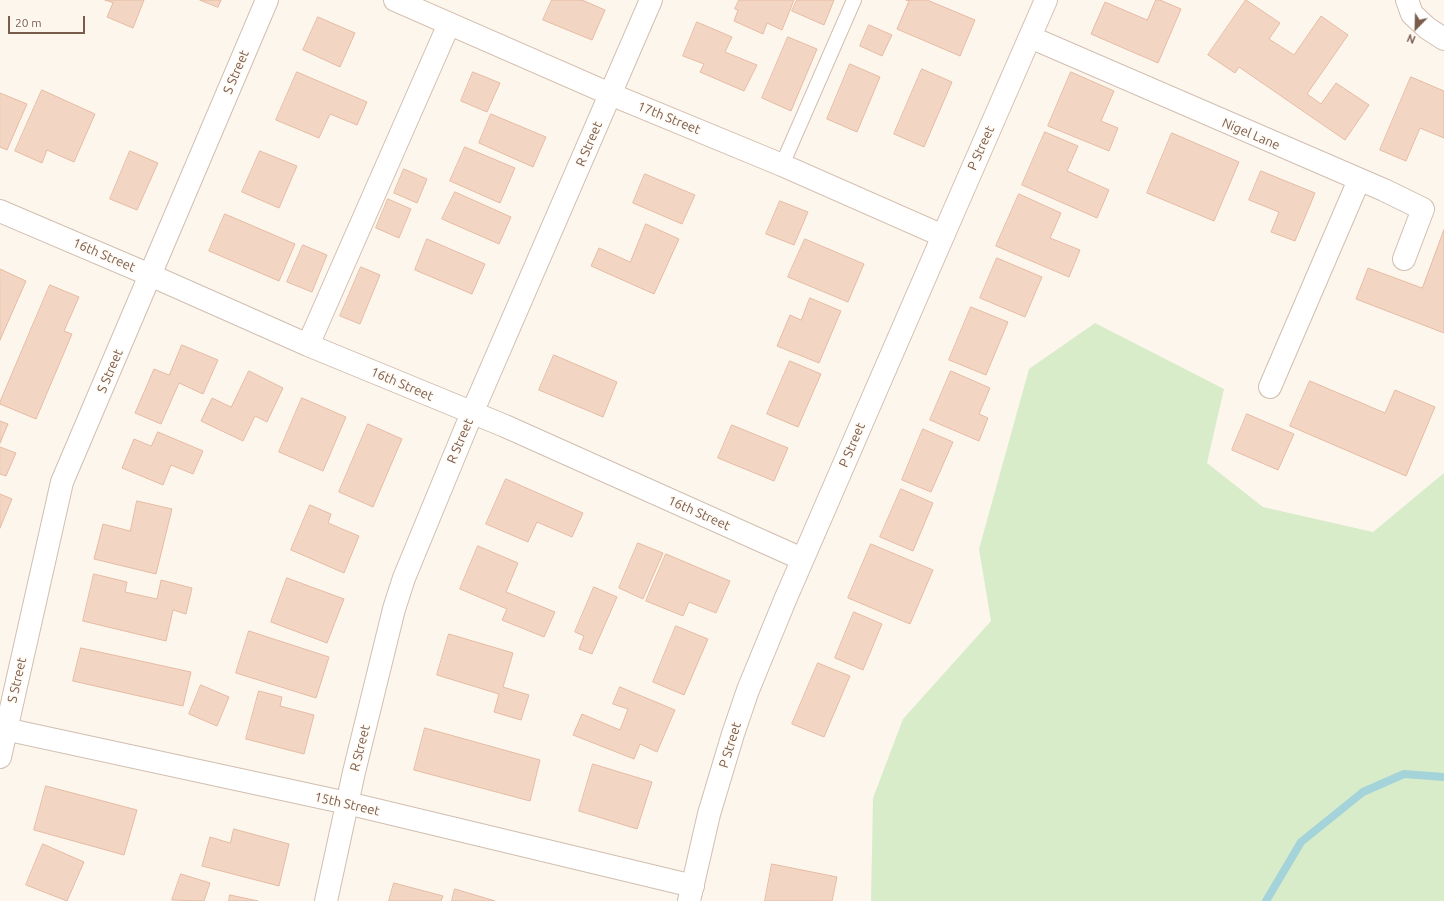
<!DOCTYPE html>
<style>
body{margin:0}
#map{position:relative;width:1444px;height:901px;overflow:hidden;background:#fdf6ec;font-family:Ubuntu,sans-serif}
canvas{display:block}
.north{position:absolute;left:1396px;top:8px;width:40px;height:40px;-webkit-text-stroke:3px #fffaf3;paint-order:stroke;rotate:203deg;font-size:11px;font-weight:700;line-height:16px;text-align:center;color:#7a5c4d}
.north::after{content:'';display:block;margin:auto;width:14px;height:18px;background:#7a5c4d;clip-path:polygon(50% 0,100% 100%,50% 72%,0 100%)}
.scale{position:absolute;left:8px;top:16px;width:77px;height:18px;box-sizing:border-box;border:2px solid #7a5c4d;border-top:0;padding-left:5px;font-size:12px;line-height:14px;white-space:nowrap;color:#7a5c4d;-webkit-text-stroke:3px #fffaf3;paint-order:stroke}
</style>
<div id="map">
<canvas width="1444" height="901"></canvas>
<div class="north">N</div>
<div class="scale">20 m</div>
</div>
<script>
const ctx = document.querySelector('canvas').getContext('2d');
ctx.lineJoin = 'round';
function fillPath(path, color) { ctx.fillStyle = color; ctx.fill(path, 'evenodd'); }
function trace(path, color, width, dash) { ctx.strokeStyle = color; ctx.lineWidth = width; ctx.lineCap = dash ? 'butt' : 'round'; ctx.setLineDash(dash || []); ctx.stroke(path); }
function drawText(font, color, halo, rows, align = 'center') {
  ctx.font = font + ' Ubuntu,sans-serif'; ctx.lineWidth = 3; ctx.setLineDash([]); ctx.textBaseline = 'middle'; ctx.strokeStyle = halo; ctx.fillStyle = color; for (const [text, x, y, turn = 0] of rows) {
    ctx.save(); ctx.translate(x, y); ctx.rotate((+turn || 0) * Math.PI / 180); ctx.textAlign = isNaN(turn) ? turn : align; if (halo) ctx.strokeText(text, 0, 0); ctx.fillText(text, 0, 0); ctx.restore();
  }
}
fillPath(new Path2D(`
 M 1095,323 L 1224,389 L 1207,463 L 1263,507 L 1373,532 L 1444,473 L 1444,901 L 871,901 L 873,798 L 903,719 L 991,621 L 979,549 L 1029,369 Z`), '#d8ecc9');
trace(new Path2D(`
 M 1266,901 L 1301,842 L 1363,792 L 1404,774 L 1444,777`), '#a5d3da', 8);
const building = new Path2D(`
 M 105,0 L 144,0 L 133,28 L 107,17 L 113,3 Z
 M 200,0 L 221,0 L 218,7 Z
 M 552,0 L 582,0 L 605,10 L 592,40 L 543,20 Z
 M 739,0 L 794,0 L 782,30 L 767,23 L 763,34 L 734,21 L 738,10 L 735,9 Z
 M 797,0 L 834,0 L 824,25 L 792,11 Z
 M 906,0 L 927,0 L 975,20 L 960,56 L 897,29 L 909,1 Z
 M 1156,0 L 1160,0 L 1181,9 L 1158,63 L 1091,34 L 1105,2 L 1147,20 Z
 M 1246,0 L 1280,23 L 1269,39 L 1294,55 L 1321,16 L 1348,35 L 1307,94 L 1321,104 L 1336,83 L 1369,105 L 1345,140 L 1239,67 L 1235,73 L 1208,55 Z
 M 318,17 L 355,33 L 340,67 L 303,50 Z
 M 697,22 L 732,37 L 725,52 L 757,65 L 744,91 L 700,72 L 704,64 L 683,56 Z
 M 869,25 L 892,35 L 882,56 L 860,46 Z
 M 788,37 L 817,49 L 791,111 L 762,98 Z
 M 850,64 L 880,77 L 857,132 L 827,119 Z
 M 922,69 L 952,82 L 924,147 L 894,134 Z
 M 297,72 L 367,102 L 357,125 L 330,114 L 319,138 L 276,120 Z
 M 473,72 L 500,83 L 487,112 L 461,101 Z
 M 1071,72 L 1114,91 L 1101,121 L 1118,128 L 1109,151 L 1048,126 Z
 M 1411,77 L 1444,91 L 1444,138 L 1420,128 L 1406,161 L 1380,150 Z
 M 42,90 L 95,114 L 74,162 L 47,150 L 42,163 L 15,151 Z
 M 0,93 L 27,104 L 7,150 L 0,147 Z
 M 491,114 L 546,137 L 533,167 L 479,143 Z
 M 1045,132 L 1078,146 L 1067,171 L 1109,190 L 1097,218 L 1022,185 Z
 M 1172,133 L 1239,162 L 1214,221 L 1147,193 Z
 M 465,147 L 515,168 L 500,203 L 450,181 Z
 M 130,151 L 158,163 L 137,210 L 110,199 Z
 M 260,151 L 297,166 L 279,208 L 242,192 Z
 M 404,169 L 427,179 L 417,203 L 394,193 Z
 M 1261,171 L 1315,193 L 1295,241 L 1271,232 L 1279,212 L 1249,200 Z
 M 645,174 L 695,195 L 682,224 L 633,203 Z
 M 455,192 L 511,217 L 499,244 L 442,219 Z
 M 1019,194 L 1061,213 L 1050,238 L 1080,250 L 1069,277 L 996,246 Z
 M 388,199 L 411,209 L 399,238 L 376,228 Z
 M 780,201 L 808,212 L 794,245 L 766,234 Z
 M 225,214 L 295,244 L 279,281 L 209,251 Z
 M 646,224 L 679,239 L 654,294 L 591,266 L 599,248 L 630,262 Z
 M 1444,230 L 1444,333 L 1356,299 L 1368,268 L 1422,288 Z
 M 427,239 L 485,264 L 472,294 L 415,270 Z
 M 805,239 L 864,264 L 848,302 L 788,277 Z
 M 303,245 L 327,255 L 312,292 L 287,282 Z
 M 997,258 L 1042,277 L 1025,317 L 980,298 Z
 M 361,267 L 380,275 L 360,324 L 340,316 Z
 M 0,269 L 26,281 L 0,340 Z
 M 50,285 L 79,297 L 64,331 L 72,334 L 36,419 L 0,404 L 0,402 Z
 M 810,298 L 841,311 L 819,363 L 777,346 L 790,315 L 801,320 Z
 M 971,307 L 1008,322 L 986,375 L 949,360 Z
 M 182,345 L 218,360 L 203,394 L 179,383 L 161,424 L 135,413 L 154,369 L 169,375 Z
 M 554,355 L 617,382 L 603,417 L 539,390 Z
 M 790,361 L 821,374 L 798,427 L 767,414 Z
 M 249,371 L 283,388 L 267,422 L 255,416 L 243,441 L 201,421 L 212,398 L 231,407 Z
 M 951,371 L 990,388 L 979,414 L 988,418 L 979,441 L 930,420 Z
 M 1310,381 L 1385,413 L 1395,390 L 1435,407 L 1406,476 L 1290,426 Z
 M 302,398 L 346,417 L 323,471 L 279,452 Z
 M 1247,414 L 1294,434 L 1278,470 L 1232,450 Z
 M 0,421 L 8,424 L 0,443 Z
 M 368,424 L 402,439 L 373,507 L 339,492 Z
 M 732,425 L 788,448 L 774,481 L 718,458 Z
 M 923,429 L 953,442 L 931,492 L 902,480 Z
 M 158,432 L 203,451 L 193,474 L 171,465 L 163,485 L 122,468 L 134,439 L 151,446 Z
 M 0,447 L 16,453 L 6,476 L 0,474 Z
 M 506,479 L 583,513 L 572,537 L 537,522 L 528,542 L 486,524 Z
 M 901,489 L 933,503 L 913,551 L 880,537 Z
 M 0,494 L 12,499 L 0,528 Z
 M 137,501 L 172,509 L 156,574 L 94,559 L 103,524 L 130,531 Z
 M 310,505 L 331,514 L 328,523 L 359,536 L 344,573 L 291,550 Z
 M 638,543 L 663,553 L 643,599 L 619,588 Z
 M 871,544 L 933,570 L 910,624 L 848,598 Z
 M 478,546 L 518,563 L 506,592 L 555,612 L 544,637 L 502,620 L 507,609 L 460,589 Z
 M 666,554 L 730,581 L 716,613 L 689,602 L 683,616 L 646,601 Z
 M 94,574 L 127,582 L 125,592 L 157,599 L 161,580 L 192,588 L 186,614 L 173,610 L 166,641 L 83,621 Z
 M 287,578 L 344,599 L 327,643 L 271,622 Z
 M 594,587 L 617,597 L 592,654 L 579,649 L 584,636 L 575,632 Z
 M 854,612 L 882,624 L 863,670 L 835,658 Z
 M 676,626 L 708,639 L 684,695 L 653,682 Z
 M 249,631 L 329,657 L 316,698 L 236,673 Z
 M 449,634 L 513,653 L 503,687 L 529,695 L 521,720 L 494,712 L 499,694 L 437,675 Z
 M 81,648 L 191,672 L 183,706 L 73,681 Z
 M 818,663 L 850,676 L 824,737 L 792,724 Z
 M 201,685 L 229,697 L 217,726 L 189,714 Z
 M 620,687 L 675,710 L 657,752 L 640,744 L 634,759 L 573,735 L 582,714 L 620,730 L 628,709 L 613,704 Z
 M 259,691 L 282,697 L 280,706 L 314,715 L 304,754 L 246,739 Z
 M 425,728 L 540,760 L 530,801 L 414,770 Z
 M 593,764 L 652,782 L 637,829 L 579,811 Z
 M 46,786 L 137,810 L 124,855 L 34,830 Z
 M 234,829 L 289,844 L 279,886 L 202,866 L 210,837 L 230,843 Z
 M 43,844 L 84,862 L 67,901 L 26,885 Z
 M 772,864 L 837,877 L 832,901 L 765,901 Z
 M 181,874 L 210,883 L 204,901 L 172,900 Z
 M 394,883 L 443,896 L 441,901 L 389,901 Z
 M 455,889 L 495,901 L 452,901 Z
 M 230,895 L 258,901 L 229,901 Z`);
fillPath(building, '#f3d5c3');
trace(building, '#e6bba3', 1);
const lane = new Path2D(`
 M 782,165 L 854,0`);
const street = new Path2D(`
 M 1407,0 L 1412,14 L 1427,28 L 1444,39
 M 1030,37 L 1384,190 L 1423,209 L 1404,259
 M 0,211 L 150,275 L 308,345 L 505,426 L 802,559
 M 308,345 L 449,24
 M 1270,387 L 1359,180
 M 0,728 L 347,803 L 693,886
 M 0,757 L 62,482 L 267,0
 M 326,901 L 354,772 L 394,609 L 404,578 L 472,413 L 651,0
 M 689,901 L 709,814 L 733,734 L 748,690 L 785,600 L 943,236`);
const secondary = new Path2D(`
 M 395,0 L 610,94 L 782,165 L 943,236 L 1046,0`);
trace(lane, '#d1beb0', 16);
trace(street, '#d1beb0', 24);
trace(secondary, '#d6c0b0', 24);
trace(lane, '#fff', 14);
trace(street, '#fff', 22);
trace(secondary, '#fff', 22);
drawText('13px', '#7a5c4d', '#fffaf3', [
 ["S Street",236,72,-67],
 ["17th Street",669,118,22],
 ["Nigel Lane",1251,134,23],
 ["R Street",589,144,-67],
 ["P Street",981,148,-66],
 ["16th Street",104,255,23],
 ["S Street",110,371,-67],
 ["16th Street",402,384,23],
 ["R Street",460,441,-67],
 ["P Street",852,445,-67],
 ["16th Street",699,513,24],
 ["S Street",17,680,-77],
 ["P Street",730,745,-73],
 ["R Street",360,748,-76],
 ["15th Street",347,804,13]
]);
</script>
